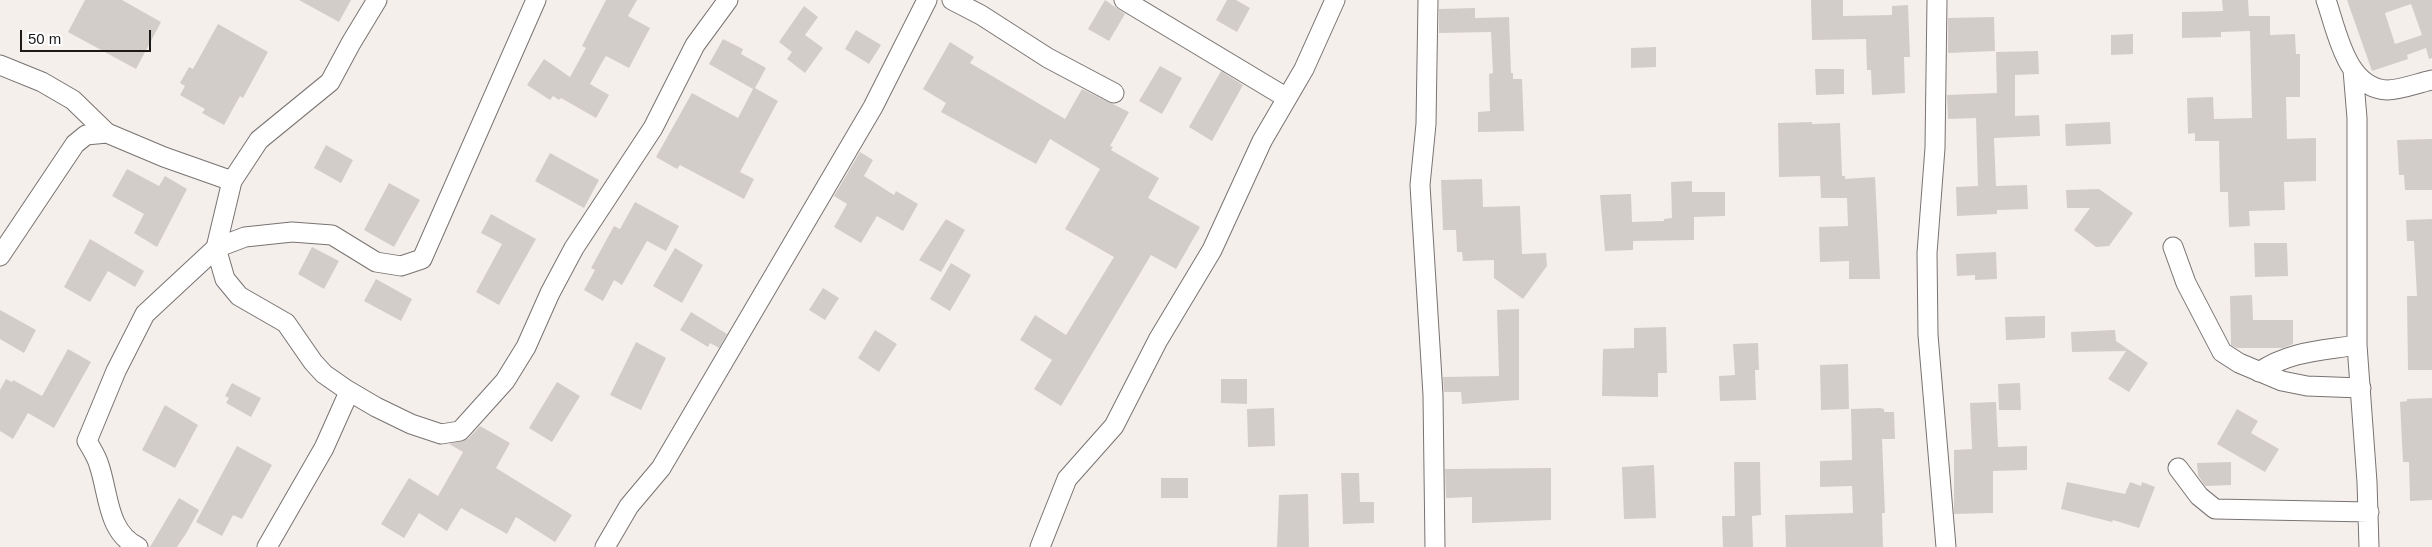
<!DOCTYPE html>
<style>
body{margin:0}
#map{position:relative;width:2432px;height:547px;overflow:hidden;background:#f5efec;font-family:Arial,sans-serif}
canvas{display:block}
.scale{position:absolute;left:20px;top:30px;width:131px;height:22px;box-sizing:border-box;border:2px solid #1c1a19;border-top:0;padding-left:6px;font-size:15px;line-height:18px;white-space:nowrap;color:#1c1a19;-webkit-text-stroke:4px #fff;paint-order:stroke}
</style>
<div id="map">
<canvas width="2432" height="547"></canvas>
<div class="scale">50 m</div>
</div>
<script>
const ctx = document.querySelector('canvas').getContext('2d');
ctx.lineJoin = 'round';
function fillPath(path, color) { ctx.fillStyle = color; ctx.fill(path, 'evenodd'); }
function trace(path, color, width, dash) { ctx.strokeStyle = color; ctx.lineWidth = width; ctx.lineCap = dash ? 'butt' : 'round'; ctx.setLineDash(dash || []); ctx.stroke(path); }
fillPath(new Path2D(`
 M 85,0 L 122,0 L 161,22 L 136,69 L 68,32 Z
 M 299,0 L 351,0 L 339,22 Z
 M 606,0 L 637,0 L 628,16 L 650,28 L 629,68 L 606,56 L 604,59 L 590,84 L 609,95 L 596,118 L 561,98 L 559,100 L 553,96 L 550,100 L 527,85 L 544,59 L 570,77 L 586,48 L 582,46 Z
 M 1105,0 L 1125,14 L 1109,41 L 1088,29 Z
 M 1227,0 L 1236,0 L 1250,8 L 1237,32 L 1216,20 Z
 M 1811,0 L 1843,0 L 1843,16 L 1892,15 L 1892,6 L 1908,5 L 1910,57 L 1904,57 L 1905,93 L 1872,95 L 1871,70 L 1867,70 L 1866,39 L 1812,40 Z
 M 2222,0 L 2248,0 L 2249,16 L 2270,16 L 2270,35 L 2295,34 L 2296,54 L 2300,54 L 2300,97 L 2286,97 L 2287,139 L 2316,138 L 2316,181 L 2284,182 L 2285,210 L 2249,211 L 2250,226 L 2229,227 L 2228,192 L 2220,192 L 2219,141 L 2195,141 L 2195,133 L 2188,134 L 2187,98 L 2213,97 L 2214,119 L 2252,118 L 2250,31 L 2221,32 L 2221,37 L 2182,38 L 2182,12 L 2223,11 Z
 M 2347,0 L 2432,0 L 2432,58 L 2429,59 L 2426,48 L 2407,55 L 2408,59 L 2372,71 ZM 2411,4 L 2422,35 L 2395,44 L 2385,13 Z
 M 804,6 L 818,17 L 805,35 L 823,48 L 805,73 L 787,59 L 792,52 L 779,42 Z
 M 1475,8 L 1475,18 L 1509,17 L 1511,73 L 1513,73 L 1513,79 L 1522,79 L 1524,131 L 1478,132 L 1478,112 L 1490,111 L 1489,74 L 1493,73 L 1491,32 L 1439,33 L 1439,9 Z
 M 1994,17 L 1995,51 L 1948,53 L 1948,18 Z
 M 218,24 L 268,52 L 243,98 L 240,96 L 224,125 L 202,113 L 205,109 L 180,95 L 185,86 L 180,83 L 189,67 L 193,69 Z
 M 856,30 L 881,45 L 869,64 L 845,49 Z
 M 2133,34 L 2133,54 L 2111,55 L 2111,35 Z
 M 723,39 L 743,49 L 741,54 L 766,68 L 755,88 L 778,101 L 740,172 L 754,179 L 744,199 L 680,165 L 677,169 L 656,157 L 692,93 L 738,118 L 753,89 L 709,64 Z
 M 950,42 L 974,57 L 970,63 L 1065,119 L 1082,89 L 1129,112 L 1110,146 L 1113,147 L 1111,150 L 1159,178 L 1148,198 L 1200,227 L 1176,269 L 1151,255 L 1061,406 L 1034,389 L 1052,360 L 1020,340 L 1035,315 L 1066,335 L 1114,257 L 1065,229 L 1100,169 L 1050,139 L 1036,164 L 941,112 L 946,103 L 923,89 Z
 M 1656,47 L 1656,67 L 1631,68 L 1631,48 Z
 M 2038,51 L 2039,74 L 2015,75 L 2015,116 L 2039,115 L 2040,136 L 1994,138 L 1996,186 L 2027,185 L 2028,209 L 1997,210 L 1997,214 L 1957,216 L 1956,187 L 1978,186 L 1976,118 L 1948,119 L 1947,95 L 1997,93 L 1996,52 Z
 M 1160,66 L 1182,78 L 1162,114 L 1139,101 Z
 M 1815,69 L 1844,69 L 1844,94 L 1816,95 Z
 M 1221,71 L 1243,85 L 1212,141 L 1189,127 Z
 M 1812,122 L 1812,124 L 1840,123 L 1842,176 L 1845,176 L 1845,179 L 1875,177 L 1880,279 L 1849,279 L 1849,261 L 1820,262 L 1819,227 L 1848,226 L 1847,198 L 1821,198 L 1820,176 L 1779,177 L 1778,123 Z
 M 2110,122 L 2111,144 L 2066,146 L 2065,124 Z
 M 2432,139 L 2432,190 L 2405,190 L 2404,175 L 2399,175 L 2397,140 Z
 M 326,145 L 353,160 L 341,183 L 314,168 Z
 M 860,152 L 873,160 L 864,176 L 894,195 L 896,191 L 918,204 L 903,231 L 877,216 L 861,243 L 834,227 L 847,204 L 834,196 Z
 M 550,153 L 599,180 L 584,208 L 535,181 Z
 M 127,169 L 159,186 L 165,176 L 187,189 L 157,247 L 134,233 L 144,214 L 112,196 Z
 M 1482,179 L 1483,207 L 1520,206 L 1522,254 L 1546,253 L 1547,266 L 1523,299 L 1494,278 L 1494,260 L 1463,261 L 1462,252 L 1457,252 L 1456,230 L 1443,230 L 1441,180 Z
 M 1692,181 L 1692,192 L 1725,192 L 1725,216 L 1694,217 L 1694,240 L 1633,241 L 1633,250 L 1605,251 L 1600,195 L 1631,194 L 1632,222 L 1664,221 L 1664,219 L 1672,218 L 1671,182 Z
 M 389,183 L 420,200 L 394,247 L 364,230 Z
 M 2099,189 L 2133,213 L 2109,246 L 2096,247 L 2074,230 L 2090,208 L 2067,208 L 2066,190 Z
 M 635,202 L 679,226 L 666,251 L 647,241 L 622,285 L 614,280 L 603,301 L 584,290 L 595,270 L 591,268 L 614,226 L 620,229 Z
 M 491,214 L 536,239 L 499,305 L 476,292 L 502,244 L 481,233 Z
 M 946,219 L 965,230 L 941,272 L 919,260 Z
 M 2432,219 L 2432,370 L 2408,370 L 2407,296 L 2417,296 L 2414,241 L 2407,241 L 2406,220 Z
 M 90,239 L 144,271 L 135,287 L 108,271 L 90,302 L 64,287 Z
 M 2254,243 L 2287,243 L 2288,276 L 2255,277 Z
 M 312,247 L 339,261 L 324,289 L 298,274 Z
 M 675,248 L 703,265 L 682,303 L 653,286 Z
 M 1996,252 L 1997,279 L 1975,280 L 1975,275 L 1957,276 L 1956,254 Z
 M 951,263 L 971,275 L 950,311 L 930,299 Z
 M 376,279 L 412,299 L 401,321 L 364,301 Z
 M 823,288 L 839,298 L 825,320 L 809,310 Z
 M 2252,295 L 2253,320 L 2293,320 L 2293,344 L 2283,348 L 2237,348 L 2231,345 L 2230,296 Z
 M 1519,309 L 1519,400 L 1462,404 L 1461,392 L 1444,392 L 1443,377 L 1499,376 L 1497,310 Z
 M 0,310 L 36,330 L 24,353 L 0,339 Z
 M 691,312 L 727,334 L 719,348 L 710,343 L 708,347 L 680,330 Z
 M 2045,316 L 2045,338 L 2006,340 L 2005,317 Z
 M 1666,327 L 1667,373 L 1658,373 L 1658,397 L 1602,396 L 1603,349 L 1634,348 L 1634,328 Z
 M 875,330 L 897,344 L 879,372 L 858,358 Z
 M 2115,330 L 2116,341 L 2148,363 L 2129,392 L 2108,379 L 2126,351 L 2072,352 L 2071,332 Z
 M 636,342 L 666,358 L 641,410 L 610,395 Z
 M 1758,343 L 1759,370 L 1755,370 L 1756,400 L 1720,401 L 1719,376 L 1735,375 L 1733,344 Z
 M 68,349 L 91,362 L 54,428 L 28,413 L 13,439 L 0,431 L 0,390 L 6,379 L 12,382 L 13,380 L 42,396 Z
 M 1848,364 L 1849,409 L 1821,410 L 1820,365 Z
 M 1221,379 L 1247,379 L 1247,404 L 1221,403 Z
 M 557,382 L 580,396 L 552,442 L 529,428 Z
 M 232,383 L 261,398 L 251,417 L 226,403 L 229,398 L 225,396 Z
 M 2020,383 L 2021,410 L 1999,410 L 1998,384 Z
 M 2432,398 L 2432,500 L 2410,501 L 2409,462 L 2403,462 L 2400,402 L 2407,401 L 2407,399 Z
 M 1996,402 L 1998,447 L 2027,446 L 2027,470 L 1993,471 L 1993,513 L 1954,514 L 1954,450 L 1972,449 L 1970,403 Z
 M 165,405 L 198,425 L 175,468 L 142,450 Z
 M 1274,408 L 1275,446 L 1248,447 L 1247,409 Z
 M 1880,408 L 1884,409 L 1884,412 L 1894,412 L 1895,439 L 1882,439 L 1885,513 L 1882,513 L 1883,547 L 1786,547 L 1785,515 L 1853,513 L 1852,486 L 1820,487 L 1820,461 L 1852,460 L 1851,409 Z
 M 2237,409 L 2258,421 L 2251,433 L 2279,449 L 2265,472 L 2217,444 Z
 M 480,426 L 510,443 L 496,468 L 572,515 L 555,542 L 516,517 L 507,534 L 461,508 L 447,531 L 419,513 L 404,538 L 381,524 L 409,478 L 438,496 L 463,452 L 449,444 L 468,439 Z
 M 237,446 L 272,465 L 242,519 L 233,515 L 222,536 L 196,522 Z
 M 1734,462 L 1760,462 L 1761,515 L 1752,516 L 1753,547 L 1723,547 L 1722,516 L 1735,516 Z
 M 2231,462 L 2231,485 L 2205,486 L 2198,475 L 2197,463 Z
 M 1654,465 L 1656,518 L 1624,519 L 1622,467 Z
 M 1551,468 L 1551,520 L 1472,523 L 1472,497 L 1446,498 L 1445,469 Z
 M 1341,473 L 1359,473 L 1360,502 L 1374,502 L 1374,523 L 1343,524 Z
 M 1161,478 L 1188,478 L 1188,498 L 1161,498 Z
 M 2067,482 L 2125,494 L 2130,482 L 2141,486 L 2142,482 L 2155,487 L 2139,528 L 2113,520 L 2112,522 L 2061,509 Z
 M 1308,494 L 1309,547 L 1277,547 L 1279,495 Z
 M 179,498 L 199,510 L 187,532 L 177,547 L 150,547 Z`), '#d3cdca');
const street = new Path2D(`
 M 377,0 L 351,43 L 330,82 L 259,140 L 232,181 L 216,248 L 225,279 L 239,296 L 286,323 L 313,362 L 324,374 L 347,390 L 376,407 L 411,424 L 441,434 L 460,431 L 505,381 L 526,347 L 550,293 L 574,248 L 653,128 L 695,45 L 728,0
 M 952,0 L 981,15 L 1048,58 L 1114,93
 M 1124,0 L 1287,98
 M 1428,0 L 1426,124 L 1420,185 L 1433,395 L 1435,547
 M 1937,0 L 1935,148 L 1927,253 L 1928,335 L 1946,547
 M 2326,0 C 2337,31 2346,88 2387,90 C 2401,90 2418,83 2432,80
 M 0,65 L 42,82 L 73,100 L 107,133
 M 2353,70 L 2357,118 L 2357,345 L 2367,482 L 2369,547
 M 2173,247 L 2186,283 L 2222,352 L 2239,363 L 2282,381 L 2307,386 L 2361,388
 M 0,256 L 75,144 L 86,135 L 107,133 L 164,157 L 232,181
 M 2259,372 C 2290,351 2320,351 2357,345
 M 2178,468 L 2199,496 L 2215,509 L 2369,512
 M 138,547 C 107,532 109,494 99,465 C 97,457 91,448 87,441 L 116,371 L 145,314 L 216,248 L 245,237 L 292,232 L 332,235 L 376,262 L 401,266 L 422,259 L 536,0
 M 267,547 L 324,448 L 349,392
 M 605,547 L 629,506 L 661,468 L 873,107 L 927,0
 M 1040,547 L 1067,479 L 1114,426 L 1158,340 L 1212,250 L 1262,141 L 1304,69 L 1335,0`);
trace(street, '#797371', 21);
trace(street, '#fff', 19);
</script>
